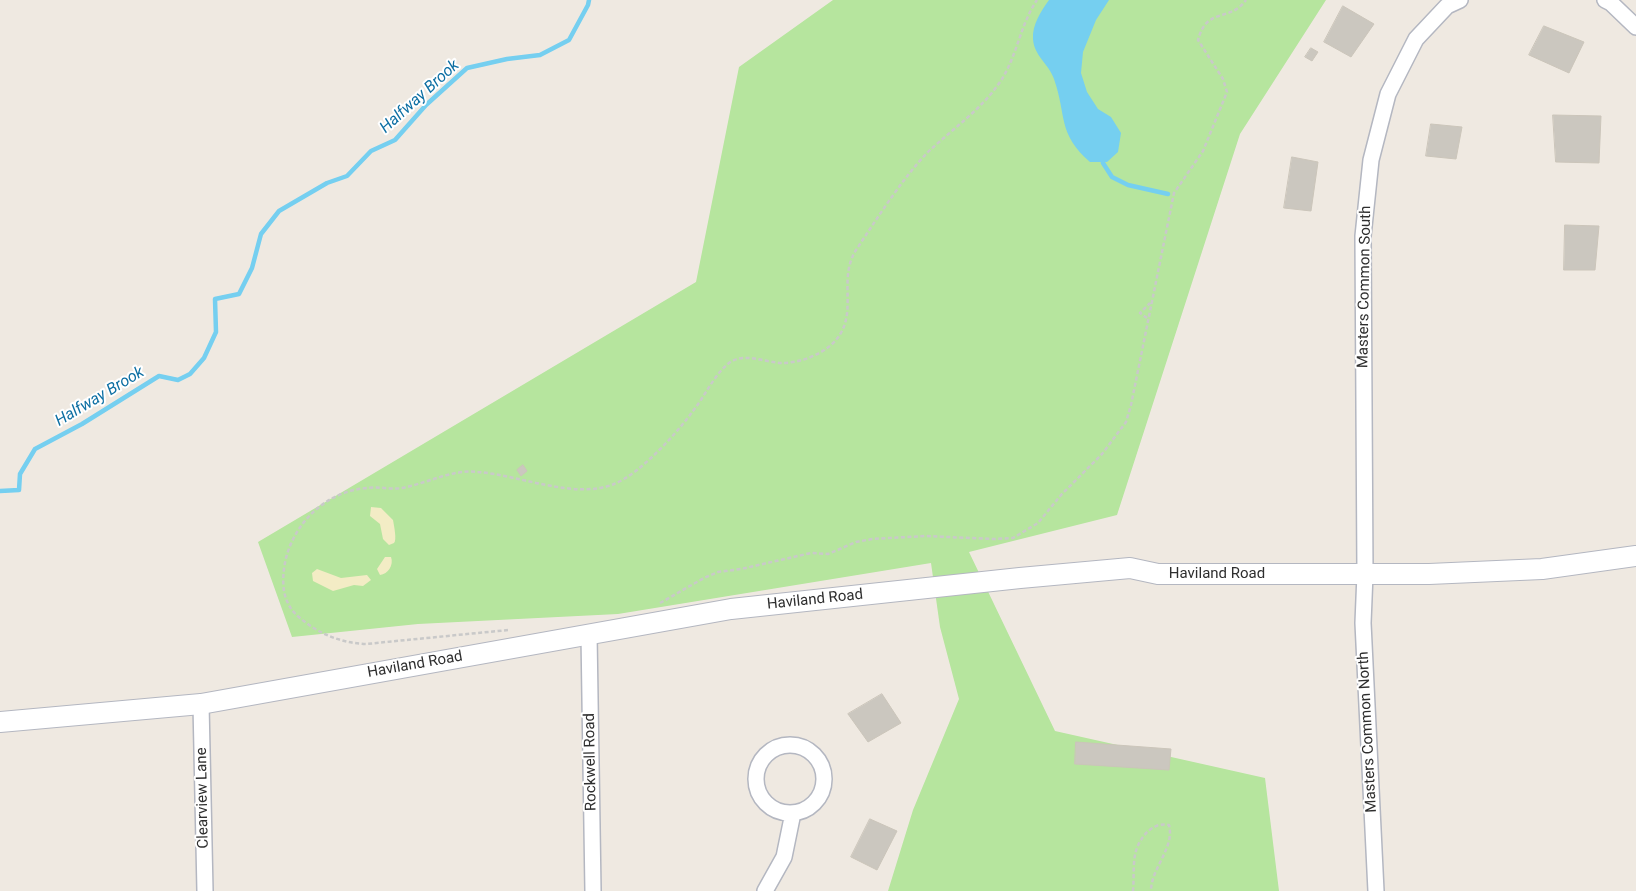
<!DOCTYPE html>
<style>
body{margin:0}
canvas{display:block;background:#efe9e1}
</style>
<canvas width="1636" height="891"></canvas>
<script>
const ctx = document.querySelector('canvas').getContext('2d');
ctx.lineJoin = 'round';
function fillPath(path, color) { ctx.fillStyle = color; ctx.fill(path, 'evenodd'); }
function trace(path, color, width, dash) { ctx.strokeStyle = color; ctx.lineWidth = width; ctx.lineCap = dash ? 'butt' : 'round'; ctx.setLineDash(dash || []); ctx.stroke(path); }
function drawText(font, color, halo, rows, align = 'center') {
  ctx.font = font + ' Roboto,sans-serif'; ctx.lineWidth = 4; ctx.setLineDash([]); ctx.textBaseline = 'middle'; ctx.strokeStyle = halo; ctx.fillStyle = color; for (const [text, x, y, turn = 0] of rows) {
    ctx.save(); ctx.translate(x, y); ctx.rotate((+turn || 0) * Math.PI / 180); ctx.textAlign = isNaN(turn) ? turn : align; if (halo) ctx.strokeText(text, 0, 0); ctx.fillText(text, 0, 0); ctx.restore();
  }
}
fillPath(new Path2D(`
 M 833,0 L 1326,0 L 1240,134 L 1117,515 L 969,552 L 1055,731 L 1265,778 L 1279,891 L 888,891 L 913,810 L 959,699 L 940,627 L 931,563 L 618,614 L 418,624 L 292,637 L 258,542 L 696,282 L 739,67 Z`), '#b6e59e');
fillPath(new Path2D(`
 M 371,507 L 381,508 L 393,520 C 394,526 397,540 394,543 L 389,545 L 383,539 L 380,524 L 370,516 Z
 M 385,557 L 391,557 C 394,565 388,574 380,575 L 377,569 Z
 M 317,569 L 341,578 L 367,575 L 371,580 L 363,586 L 354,585 L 333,591 L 313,581 L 312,573 Z`), '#f3ecc5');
fillPath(new Path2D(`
 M 1049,0 L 1109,0 L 1096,20 L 1083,52 L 1081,73 L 1087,92 L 1098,109 L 1111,117 L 1121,133 L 1118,152 L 1107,162 L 1090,162 C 1057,133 1067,116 1054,79 C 1049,64 1034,56 1033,39 C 1032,25 1041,11 1049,0 Z`), '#75cff0');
trace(new Path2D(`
 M 1103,163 L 1112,177 L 1128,185 L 1168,194
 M 0,491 L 19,490 L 20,474 L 35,449 L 82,424 L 159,376 L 178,380 L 190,374 L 204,358 L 216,332 L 215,299 L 239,294 L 252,268 L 261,234 L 279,211 L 327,183 L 347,176 L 371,151 L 395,140 L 426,105 L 467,68 L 507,59 L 540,55 L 569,40 L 588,5 L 589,0`), '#75cff0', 4.5);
const building = new Path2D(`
 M 1343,6 L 1374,24 L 1351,57 L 1324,42 Z
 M 1544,26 L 1584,42 L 1569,73 L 1529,55 Z
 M 1311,48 L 1318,52 L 1312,61 L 1305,57 Z
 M 1553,115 L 1601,116 L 1599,163 L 1556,162 Z
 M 1431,124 L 1462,127 L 1456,159 L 1426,156 Z
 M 1292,157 L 1318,162 L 1311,211 L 1284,208 Z
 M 1565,225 L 1599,226 L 1595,270 L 1564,270 Z
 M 523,465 L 527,471 L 521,476 L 517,470 Z
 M 882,694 L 901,723 L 868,742 L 848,714 Z
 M 1076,742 L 1171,749 L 1169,770 L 1075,764 Z
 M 870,819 L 897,831 L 877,870 L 851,857 Z`);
fillPath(building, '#cbc7bf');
trace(building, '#cbc5ba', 1);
const street = new Path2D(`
 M 1605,0 L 1611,3 L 1636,27
 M 589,634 L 593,891
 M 201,704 L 205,891
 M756 779a34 34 0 1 1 68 0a34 34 0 1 1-68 0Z
 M 765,891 L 784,857 L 793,813
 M 1376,891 L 1363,623 L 1365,574 L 1363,236 L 1371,160 L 1388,94 L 1416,39 L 1447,6 L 1460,0`);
const secondary = new Path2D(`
 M 0,722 L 201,704 L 731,609 L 1020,578 L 1130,568 L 1158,574 L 1429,574 L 1542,569 L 1636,556`);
trace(street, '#b4b7c1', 18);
trace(secondary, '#b4b7c1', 22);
trace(new Path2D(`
 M 1147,318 L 1140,313 L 1150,303
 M 660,603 L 704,578 L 718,572 L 741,569 L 811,553 L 828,554 L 856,542 L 872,539 L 925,536 L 994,539 L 1013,538 L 1038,523 L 1061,495 L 1102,454 L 1126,422 L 1131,405 L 1174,193 L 1203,151 L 1227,92 L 1223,79 L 1198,40 C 1207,6 1229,23 1246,0
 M 508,630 L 366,644 C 341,643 319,634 300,618 C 281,603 281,580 286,558 C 296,520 328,491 367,488 C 378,486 391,490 402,488 C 428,483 452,469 478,472 C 519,475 575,500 614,484 C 640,474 677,433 693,411 C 705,396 714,375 729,363 C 744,352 764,362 781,363 C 799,363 818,356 831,345 C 862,317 836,282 856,250 C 876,220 902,179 927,153 C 951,130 981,110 1000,82 C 1017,57 1020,25 1037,0
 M 1133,891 C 1134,880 1133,866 1135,855 C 1138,839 1152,821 1169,825 C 1175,848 1151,868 1151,891`), '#c9c9c9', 2.5, [4, 2.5]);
trace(street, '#fff', 15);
trace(secondary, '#fff', 20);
drawText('15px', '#2e2e2e', '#fff', [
 ["Masters Common South",1365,287,-89],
 ["Haviland Road",1217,574],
 ["Haviland Road",815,600,-6],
 ["Haviland Road",415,665,-10],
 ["Masters Common North",1368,732,-93],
 ["Rockwell Road",591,762,-91],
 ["Clearview Lane",203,798,-91]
]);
drawText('italic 16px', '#0d6fa3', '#fff', [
 ["Halfway Brook",420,97,-42],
 ["Halfway Brook",100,397,-31]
]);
</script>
